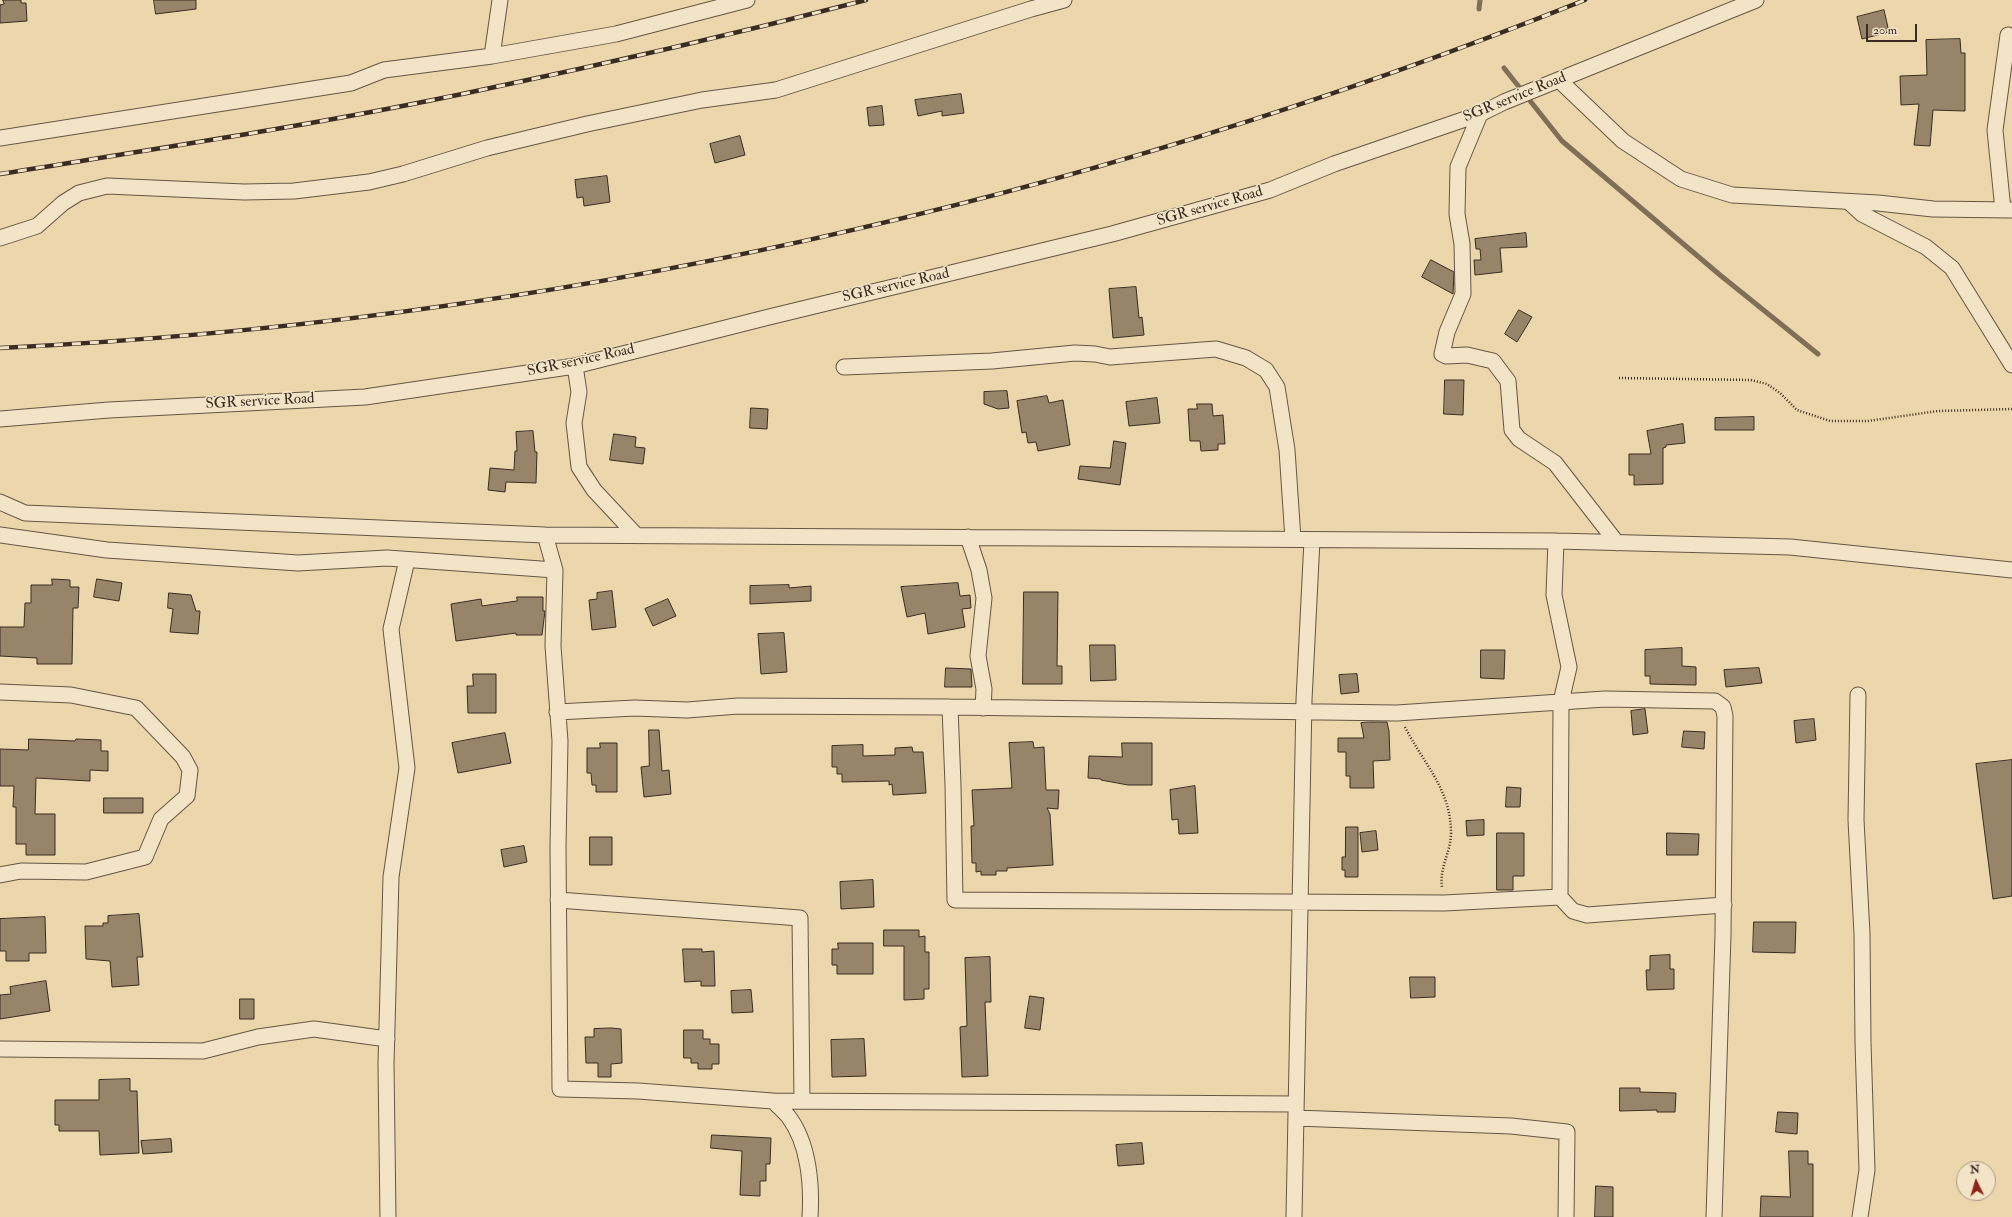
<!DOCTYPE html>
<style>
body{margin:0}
#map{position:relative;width:2012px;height:1217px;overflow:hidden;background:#ecd6ab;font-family:"IM FELL Double Pica",serif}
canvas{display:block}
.north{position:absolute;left:1956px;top:1161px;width:40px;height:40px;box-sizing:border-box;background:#f3e4c8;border:1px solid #a99a86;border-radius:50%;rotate:355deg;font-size:11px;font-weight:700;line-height:16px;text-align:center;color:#3a2c22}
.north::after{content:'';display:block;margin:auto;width:14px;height:18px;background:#8f2418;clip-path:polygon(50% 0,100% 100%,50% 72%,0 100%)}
.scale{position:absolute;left:1866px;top:24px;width:51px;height:18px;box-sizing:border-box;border:2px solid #3a2c22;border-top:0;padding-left:5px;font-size:12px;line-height:14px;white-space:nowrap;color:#3a2c22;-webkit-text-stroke:3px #f3e4c8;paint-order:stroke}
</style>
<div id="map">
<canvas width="2012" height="1217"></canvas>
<div class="north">N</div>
<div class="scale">20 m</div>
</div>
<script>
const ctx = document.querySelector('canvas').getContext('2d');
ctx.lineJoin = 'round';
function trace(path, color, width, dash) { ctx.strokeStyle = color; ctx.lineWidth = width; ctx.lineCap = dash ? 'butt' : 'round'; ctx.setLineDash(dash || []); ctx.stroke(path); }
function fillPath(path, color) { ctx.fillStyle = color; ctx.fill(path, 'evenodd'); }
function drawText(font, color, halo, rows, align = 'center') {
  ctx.font = font + ' "IM FELL Double Pica",serif'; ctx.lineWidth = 3; ctx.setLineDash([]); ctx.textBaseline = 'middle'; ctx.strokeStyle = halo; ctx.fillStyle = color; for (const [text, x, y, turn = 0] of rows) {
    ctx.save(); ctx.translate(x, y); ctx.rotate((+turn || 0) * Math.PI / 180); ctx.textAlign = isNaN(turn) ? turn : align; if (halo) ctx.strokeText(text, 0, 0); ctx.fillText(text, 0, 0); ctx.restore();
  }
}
trace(new Path2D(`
 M 1479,9 L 1480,0
 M 1504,68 L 1562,141 L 1720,275 L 1818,354`), '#806f58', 5);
const building = new Path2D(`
 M 3,0 L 21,0 L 21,3 L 26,3 L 27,21 L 0,23 L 0,5 L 4,4 Z
 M 154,0 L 196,0 L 196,9 L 156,14 Z
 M 1884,10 L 1889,32 L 1862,39 L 1857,17 Z
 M 1960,39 L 1961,53 L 1965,53 L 1965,111 L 1933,110 L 1930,146 L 1914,145 L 1919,104 L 1901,105 L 1900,76 L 1927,75 L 1926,40 Z
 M 961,94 L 964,113 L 942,116 L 942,111 L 918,116 L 915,100 Z
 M 882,106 L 884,125 L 869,126 L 867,108 Z
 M 740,136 L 745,155 L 715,163 L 710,144 Z
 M 607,176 L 610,202 L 584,206 L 583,197 L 577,198 L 575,180 Z
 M 1526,233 L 1527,247 L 1500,248 L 1502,272 L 1475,275 L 1474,260 L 1481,260 L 1480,249 L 1476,249 L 1475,239 Z
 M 1431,260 L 1454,272 L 1453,294 L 1422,277 Z
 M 1136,287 L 1139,318 L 1142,317 L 1144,335 L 1113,338 L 1109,289 Z
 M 1519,310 L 1532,317 L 1517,342 L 1505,334 Z
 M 1445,380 L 1464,380 L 1463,415 L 1444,414 Z
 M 1007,391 L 1009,408 L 998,409 L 984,404 L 984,392 Z
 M 1047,396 L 1049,403 L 1063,400 L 1070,445 L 1038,451 L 1036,442 L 1028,443 L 1026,432 L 1022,433 L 1017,401 Z
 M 1157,398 L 1160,423 L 1129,426 L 1126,402 Z
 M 1197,404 L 1212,404 L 1213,416 L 1223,415 L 1225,444 L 1218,444 L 1218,450 L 1201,451 L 1200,441 L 1190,441 L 1188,409 L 1197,409 Z
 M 751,408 L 768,409 L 767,429 L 750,428 Z
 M 1754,417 L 1754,430 L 1715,430 L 1715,418 Z
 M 1683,424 L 1685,443 L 1666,445 L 1666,447 L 1663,448 L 1663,484 L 1634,485 L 1634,475 L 1629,475 L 1629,454 L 1651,454 L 1647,431 Z
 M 533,431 L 535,452 L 537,452 L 536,483 L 506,482 L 505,492 L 488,490 L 490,468 L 514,470 L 515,451 L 517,451 L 516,432 Z
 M 614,434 L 636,437 L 635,447 L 645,448 L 643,464 L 610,460 Z
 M 1114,441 L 1126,443 L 1120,485 L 1078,479 L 1080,466 L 1110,468 Z
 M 52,579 L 70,580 L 70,587 L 79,587 L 78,608 L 73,608 L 72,664 L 37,664 L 37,658 L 0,656 L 0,627 L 24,627 L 25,603 L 31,603 L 31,585 L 52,585 Z
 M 97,579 L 122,583 L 119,601 L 94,597 Z
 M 958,583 L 960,596 L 970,595 L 971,608 L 962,609 L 965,627 L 928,634 L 925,613 L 907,617 L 901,587 Z
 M 789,585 L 789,588 L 811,586 L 811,601 L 750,604 L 750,586 Z
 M 612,591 L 616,627 L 592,630 L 589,600 L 597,599 L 597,593 Z
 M 1024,592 L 1058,592 L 1057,666 L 1062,666 L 1062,684 L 1023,684 Z
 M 169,593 L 191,595 L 196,611 L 200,611 L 198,634 L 170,632 L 173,609 L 168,608 Z
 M 517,597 L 543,597 L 543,611 L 545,611 L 542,635 L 516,635 L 516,633 L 456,641 L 451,604 L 481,599 L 482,606 L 517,601 Z
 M 668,599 L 676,616 L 653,626 L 645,609 Z
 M 784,633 L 787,672 L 761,674 L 758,634 Z
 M 1090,645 L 1115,645 L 1116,680 L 1091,681 Z
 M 1682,648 L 1682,666 L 1696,667 L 1696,685 L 1650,684 L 1650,676 L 1645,676 L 1645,650 Z
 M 1481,650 L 1505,650 L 1504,679 L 1481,678 Z
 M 946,668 L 971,669 L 972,687 L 945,687 Z
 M 1759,668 L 1762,683 L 1726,687 L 1724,670 Z
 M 473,674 L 496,674 L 496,713 L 468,713 L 467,686 L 473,686 Z
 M 1357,674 L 1359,692 L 1341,694 L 1339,675 Z
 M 1645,709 L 1648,733 L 1633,735 L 1631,711 Z
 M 1814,719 L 1816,740 L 1796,743 L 1794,721 Z
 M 1369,722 L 1387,722 L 1389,731 L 1390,760 L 1373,761 L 1374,788 L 1350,788 L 1350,776 L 1346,776 L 1346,752 L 1338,752 L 1338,738 L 1364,738 L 1361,723 Z
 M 649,730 L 659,730 L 662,771 L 669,770 L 671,794 L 644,797 L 641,767 L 649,766 Z
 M 1684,731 L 1705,732 L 1704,749 L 1682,747 Z
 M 505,733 L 511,763 L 458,773 L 452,743 Z
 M 29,739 L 75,741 L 76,739 L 101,740 L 101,751 L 108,751 L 108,771 L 90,770 L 90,781 L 36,778 L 35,814 L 55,814 L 55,855 L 26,855 L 26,844 L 16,844 L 16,807 L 13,807 L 14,786 L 0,786 L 0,749 L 28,750 Z
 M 1033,742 L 1034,748 L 1044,747 L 1046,790 L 1059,790 L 1058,809 L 1047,808 L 1050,814 L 1053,865 L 1007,868 L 1007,871 L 996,871 L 996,875 L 981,875 L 981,871 L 976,872 L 976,863 L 972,863 L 971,826 L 974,826 L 972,790 L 1012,788 L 1009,743 Z
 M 600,743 L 617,743 L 617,792 L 596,792 L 596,785 L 592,785 L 591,773 L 587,773 L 587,748 L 600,748 Z
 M 1122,743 L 1152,743 L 1152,785 L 1128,785 L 1101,780 L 1101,779 L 1088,778 L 1089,756 L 1122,757 Z
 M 863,745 L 863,756 L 895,755 L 895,748 L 912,747 L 913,752 L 923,752 L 926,793 L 893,795 L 892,784 L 889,785 L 889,781 L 842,782 L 842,774 L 837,774 L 837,767 L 832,767 L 832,746 Z
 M 2012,760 L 2012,896 L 1993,899 L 1976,764 Z
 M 1195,786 L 1198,833 L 1179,834 L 1178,819 L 1172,820 L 1170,790 Z
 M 1507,787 L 1521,788 L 1520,807 L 1506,807 Z
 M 104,798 L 143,798 L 143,813 L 104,813 Z
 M 1484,820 L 1484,835 L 1467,836 L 1466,821 Z
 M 1346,827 L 1358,827 L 1358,877 L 1345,877 L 1345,870 L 1342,870 L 1342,857 L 1345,857 Z
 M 1376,831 L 1378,850 L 1362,852 L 1360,833 Z
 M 1497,833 L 1524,833 L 1524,876 L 1513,876 L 1513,890 L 1497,890 Z
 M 1667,833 L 1699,834 L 1698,855 L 1667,855 Z
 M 590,837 L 612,837 L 612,865 L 590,865 Z
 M 524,846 L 527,862 L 504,867 L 501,850 Z
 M 873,880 L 874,907 L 841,909 L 840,882 Z
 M 139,914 L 143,957 L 137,957 L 139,985 L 112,987 L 110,961 L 86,959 L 85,926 L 103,926 L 103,923 L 108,923 L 108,916 Z
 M 45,917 L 46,953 L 29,953 L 29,961 L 6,961 L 6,951 L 0,951 L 0,919 Z
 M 1754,922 L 1796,922 L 1795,953 L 1753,952 Z
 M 884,930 L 919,930 L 919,937 L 925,936 L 925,952 L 929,952 L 929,989 L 924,989 L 924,999 L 904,1000 L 904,946 L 884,946 Z
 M 838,943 L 873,943 L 873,974 L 837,974 L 837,965 L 832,965 L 832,949 L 838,949 Z
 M 683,949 L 702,949 L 702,952 L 714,951 L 715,986 L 701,986 L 701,981 L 685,982 Z
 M 1670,955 L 1670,969 L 1674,969 L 1674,989 L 1647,990 L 1646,970 L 1650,970 L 1650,956 Z
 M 990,957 L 991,1002 L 985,1002 L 988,1076 L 962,1077 L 960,1027 L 967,1026 L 965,958 Z
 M 1410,977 L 1435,977 L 1435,997 L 1411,998 Z
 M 46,981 L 50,1011 L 0,1019 L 0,995 L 11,994 L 10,987 Z
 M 751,990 L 753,1012 L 732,1013 L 731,991 Z
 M 1030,996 L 1044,998 L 1040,1030 L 1025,1028 Z
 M 240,999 L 254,999 L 254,1019 L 240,1019 Z
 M 611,1028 L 621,1029 L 622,1063 L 611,1064 L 611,1077 L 598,1077 L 598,1063 L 586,1063 L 585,1037 L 594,1037 L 594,1029 Z
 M 684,1030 L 703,1030 L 703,1039 L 710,1039 L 710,1044 L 719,1044 L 719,1064 L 712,1064 L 712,1069 L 698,1069 L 698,1063 L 691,1063 L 691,1058 L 684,1058 Z
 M 864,1039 L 866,1076 L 832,1077 L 831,1040 Z
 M 130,1079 L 130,1091 L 137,1091 L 139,1153 L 100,1155 L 99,1131 L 59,1131 L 59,1125 L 55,1125 L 55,1100 L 99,1100 L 99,1080 Z
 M 1620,1088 L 1640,1088 L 1640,1092 L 1676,1093 L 1675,1112 L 1657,1112 L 1657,1110 L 1620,1111 Z
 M 1778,1112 L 1798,1113 L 1797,1134 L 1776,1132 Z
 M 712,1135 L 771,1138 L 770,1164 L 766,1164 L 766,1181 L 760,1181 L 760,1196 L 740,1195 L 742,1151 L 711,1148 Z
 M 171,1139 L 172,1152 L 143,1154 L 141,1141 Z
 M 1142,1143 L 1144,1164 L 1118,1166 L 1116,1145 Z
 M 1789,1151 L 1808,1151 L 1808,1164 L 1813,1164 L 1813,1217 L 1760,1217 L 1761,1196 L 1790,1197 Z
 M 1596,1186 L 1613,1187 L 1613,1217 L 1595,1217 Z`);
fillPath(building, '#978469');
trace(building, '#3a2c22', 1);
const street = new Path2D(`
 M 492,56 L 500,0
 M 1559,80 L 1623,141 L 1681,179 L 1732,195 L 1878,203 L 1933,209 L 2012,210
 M 1480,114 L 1458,167 L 1457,214 L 1462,244 L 1463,294 L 1447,332 L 1442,354 L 1446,356 L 1467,355 L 1493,361 L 1508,381 L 1512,430 L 1519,439 L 1555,463 L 1617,543
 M 0,138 L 351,83 L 384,70 L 492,56 L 616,34 L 747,0
 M 1849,202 L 1862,214 L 1926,247 L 1952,268 L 2012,365
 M 2003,210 L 1995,130 L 2008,35
 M 0,238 L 37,226 L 63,203 L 79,193 L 107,186 L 244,192 L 294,191 L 369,182 L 403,174 L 487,148 L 587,124 L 702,100 L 776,90 L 1031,9 L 1064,0
 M 575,366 L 579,392 L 574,423 L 579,467 L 594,490 L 636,535
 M 844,367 L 992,361 L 1075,353 L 1095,354 L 1110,357 L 1216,349 L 1246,358 L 1266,370 L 1277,387 L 1287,450 L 1293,539
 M 0,419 L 109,410 L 365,397 L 575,366 L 769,317 L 1112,234 L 1270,190 L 1334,164 L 1480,114 L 1504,102 L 1756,0
 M 0,502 L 25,513 L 545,535 L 1556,541 L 1790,547 L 2012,570
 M 0,535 L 107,550 L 298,563 L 387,558 L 555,570
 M 545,535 L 555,570 L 553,646 L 560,741 L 558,846 L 560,1089 L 638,1091 L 773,1101 C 778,1106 784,1111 788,1116 C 809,1143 812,1185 810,1217
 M 968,537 L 979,570 L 984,598 L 978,656 L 984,689 L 983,708
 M 1556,541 L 1554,595 L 1569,667 L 1561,702 L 1560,897
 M 0,692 L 71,695 L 136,708 L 183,757 L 190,770 L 187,796 L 161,819 L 145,857 L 86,872 L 21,871 L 0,875
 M 1858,695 L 1856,820 L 1862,934 L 1863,1043 L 1867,1170 L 1860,1217
 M 950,707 L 953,785 L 955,900 L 1444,903 L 1560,897 L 1573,911 L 1587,915 L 1724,905
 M 557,712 L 635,708 L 687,710 L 738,706 L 950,707 L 1397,713 L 1605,699 L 1715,701 L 1723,707 L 1725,716 L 1723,935 L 1714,1217
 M 558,900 L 800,918 L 802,1101
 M 0,1049 L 203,1051 L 258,1037 L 314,1029 L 387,1039
 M 773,1101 L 1296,1104
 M 1296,1118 L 1511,1126 L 1567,1132 L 1566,1217
 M 388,1217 L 386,1064 L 391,877 L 407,768 L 391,629 L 407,560
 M 1294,1217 L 1304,700 L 1312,540`);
trace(street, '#665644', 17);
trace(new Path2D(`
 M 1619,378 L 1751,380 L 1767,384 L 1780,393 L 1797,410 L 1830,421 L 1868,421 L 1938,411 L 2012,409
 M 1405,727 C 1423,763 1451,789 1451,833 C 1451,852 1439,868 1442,887`), '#3a2c22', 2.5, [1, 2]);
trace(street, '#f3e4c8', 15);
const rail = new Path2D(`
 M 0,174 C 161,148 322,124 481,90 C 610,63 739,33 866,0
 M 0,348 C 545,322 1078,203 1585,0`);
trace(rail, '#3a2c22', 4.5);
trace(rail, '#f3e4c8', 3, [9]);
drawText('15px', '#3a2c22', '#f3e4c8', [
 ["SGR service Road",1515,98,-22],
 ["SGR service Road",1210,207,-16],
 ["SGR service Road",896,286,-13],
 ["SGR service Road",581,361,-12],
 ["SGR service Road",260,402,-3]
]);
</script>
